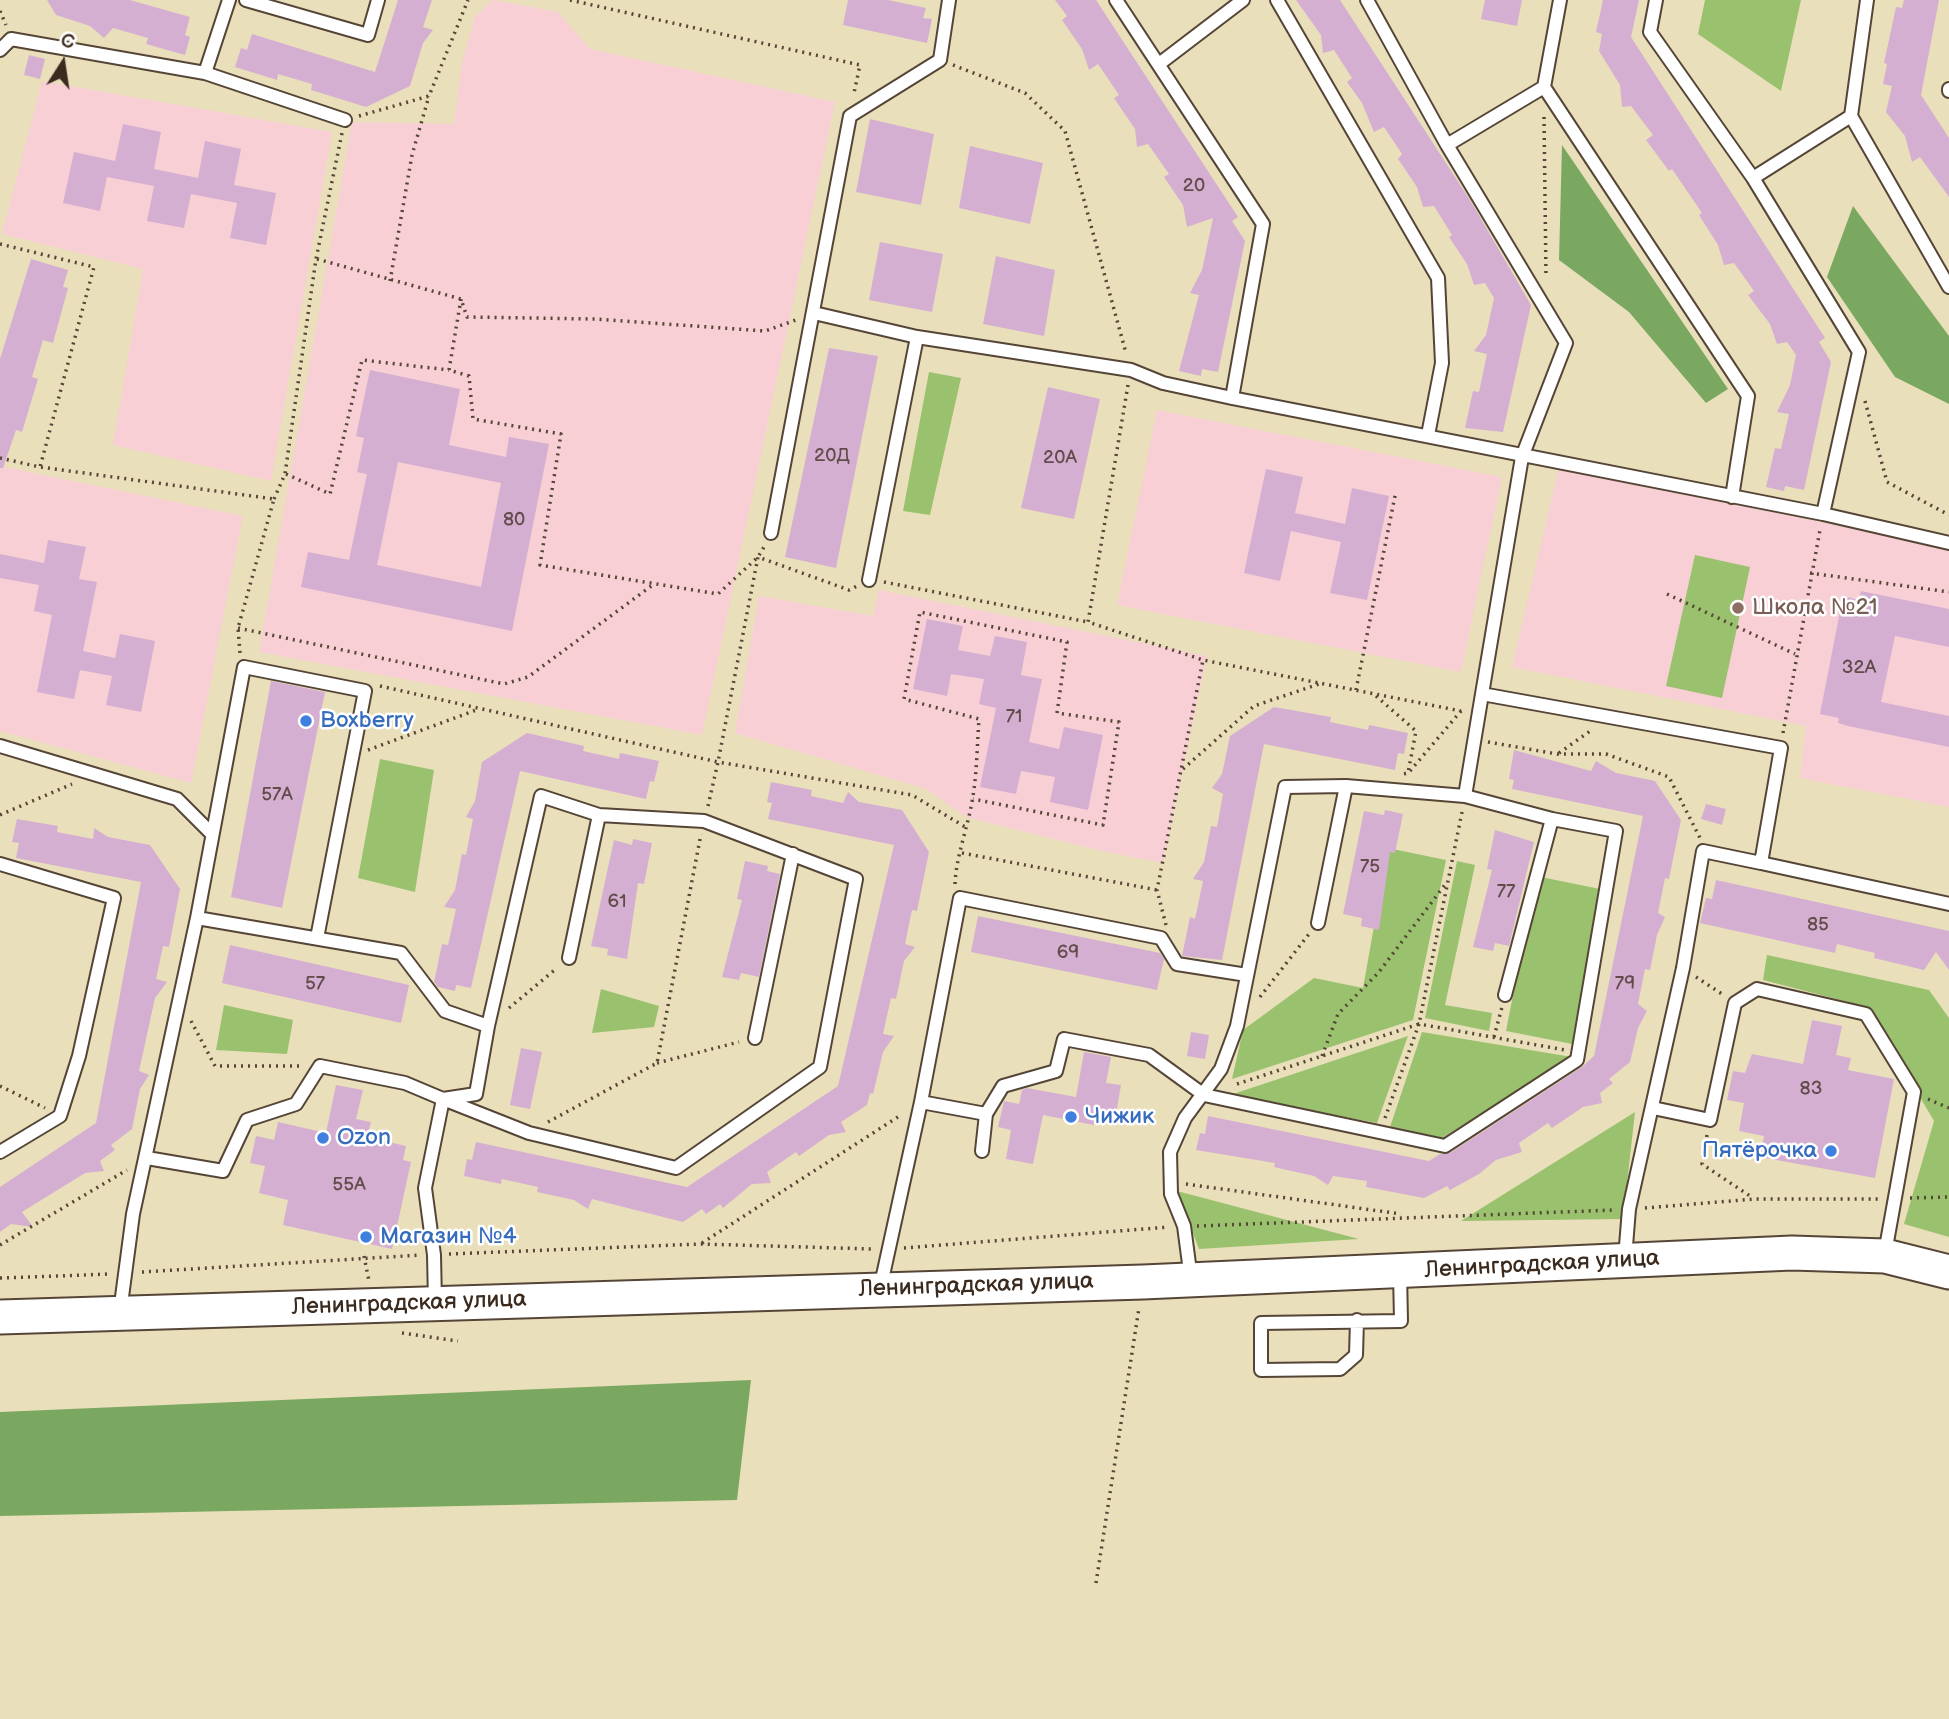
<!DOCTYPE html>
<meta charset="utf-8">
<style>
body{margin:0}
#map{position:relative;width:1949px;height:1719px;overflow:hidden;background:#eadfbb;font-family:"Balsamiq Sans",sans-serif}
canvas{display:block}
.north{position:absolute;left:28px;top:28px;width:70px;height:70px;-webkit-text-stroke:5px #fff;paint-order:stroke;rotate:12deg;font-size:19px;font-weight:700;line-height:28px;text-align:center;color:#3b2a1e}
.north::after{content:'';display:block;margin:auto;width:24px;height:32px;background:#3b2a1e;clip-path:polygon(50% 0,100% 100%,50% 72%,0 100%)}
</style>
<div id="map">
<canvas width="1949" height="1719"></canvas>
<div class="north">С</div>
</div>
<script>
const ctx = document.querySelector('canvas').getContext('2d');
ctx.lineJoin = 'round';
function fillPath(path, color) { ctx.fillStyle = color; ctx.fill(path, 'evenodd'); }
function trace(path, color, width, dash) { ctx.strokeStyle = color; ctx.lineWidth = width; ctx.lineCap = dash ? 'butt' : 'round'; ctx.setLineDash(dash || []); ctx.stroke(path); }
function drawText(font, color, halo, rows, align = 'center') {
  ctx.font = font + ' "Balsamiq Sans",sans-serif'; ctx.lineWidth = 5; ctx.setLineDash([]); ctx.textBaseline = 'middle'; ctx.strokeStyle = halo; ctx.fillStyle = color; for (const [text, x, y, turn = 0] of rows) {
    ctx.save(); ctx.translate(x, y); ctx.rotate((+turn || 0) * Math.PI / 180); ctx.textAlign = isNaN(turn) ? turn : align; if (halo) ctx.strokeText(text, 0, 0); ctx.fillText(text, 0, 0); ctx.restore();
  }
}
fillPath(new Path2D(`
 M 493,0 L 558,12 L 590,49 L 835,102 L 702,735 L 259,652 L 352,122 L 454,124 L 462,63 L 475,17 Z
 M 42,81 L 332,132 L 271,481 L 113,445 L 143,269 L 2,234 Z
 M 1157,410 L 1502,477 L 1461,672 L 1117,605 Z
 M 0,466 L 243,516 L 191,783 L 0,731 Z
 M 1559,467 L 1949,549 L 1949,807 L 1800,778 L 1806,726 L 1512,667 Z
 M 879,590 L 1207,656 L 1163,863 L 1102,851 L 966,817 L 926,789 L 735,733 L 759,596 L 873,616 Z`), '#f7cfd4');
fillPath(new Path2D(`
 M 1705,0 L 1801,0 L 1781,91 L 1698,34 Z
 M 929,372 L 961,378 L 930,515 L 903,511 Z
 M 1695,555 L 1750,567 L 1722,698 L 1666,686 Z
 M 380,759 L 434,770 L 415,892 L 358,878 Z
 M 1388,848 L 1446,860 L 1413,1020 L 1232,1079 L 1243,1030 L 1314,978 L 1363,988 Z
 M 1457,861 L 1475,865 L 1445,1005 L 1492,1013 L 1489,1031 L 1425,1018 Z
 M 1536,876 L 1600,889 L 1572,1044 L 1506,1031 Z
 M 1767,955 L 1929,990 L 1949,1018 L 1949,1237 L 1904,1224 L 1934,1121 L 1867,1007 L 1763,980 Z
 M 601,989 L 659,1006 L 654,1027 L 592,1033 Z
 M 224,1005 L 293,1020 L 287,1054 L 216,1050 Z
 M 1422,1032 L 1572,1057 L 1442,1138 L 1390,1127 Z
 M 1408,1036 L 1377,1123 L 1230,1095 Z
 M 1635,1112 L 1623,1219 L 1461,1221 Z
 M 1177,1191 L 1359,1239 L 1199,1249 Z`), '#9ac26e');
fillPath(new Path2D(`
 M 1562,145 L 1728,389 L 1706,403 L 1629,312 L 1559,260 Z
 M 1853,206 L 1949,336 L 1949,404 L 1895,377 L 1827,277 Z
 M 751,1380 L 737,1500 L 0,1516 L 0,1412 Z`), '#7ba861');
fillPath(new Path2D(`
 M 47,0 L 130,0 L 190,17 L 185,35 L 190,37 L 185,55 L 146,44 L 148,38 L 113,28 L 104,38 L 90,26 L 56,15 Z
 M 398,0 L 432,0 L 423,27 L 433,30 L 423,43 L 410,86 L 366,107 L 311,90 L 312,84 L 278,74 L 277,80 L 235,67 L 241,48 L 247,50 L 252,34 L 375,72 Z
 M 848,0 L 888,0 L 926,8 L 923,18 L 932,19 L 927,43 L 843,25 Z
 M 1055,0 L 1096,0 L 1238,217 L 1232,221 L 1245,241 L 1218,372 L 1202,369 L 1201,376 L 1179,371 L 1199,295 L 1190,293 L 1202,270 L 1213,218 L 1187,227 L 1183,205 L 1164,177 L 1169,174 L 1148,144 L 1137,147 L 1135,129 L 1114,98 L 1119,95 L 1098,64 L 1089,70 L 1082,49 L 1062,20 L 1067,16 Z
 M 1296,0 L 1340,0 L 1470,200 L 1531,305 L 1503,432 L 1465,428 L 1473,391 L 1479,392 L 1487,354 L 1474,351 L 1486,335 L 1494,298 L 1485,283 L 1474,285 L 1467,264 L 1449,237 L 1452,235 L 1434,206 L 1423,207 L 1417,187 L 1398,159 L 1402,154 L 1384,127 L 1374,132 L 1362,103 L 1347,82 L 1352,78 L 1334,50 L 1323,53 L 1321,35 Z
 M 1485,0 L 1522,0 L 1517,26 L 1481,19 Z
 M 1603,0 L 1639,0 L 1631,37 L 1825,338 L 1819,342 L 1831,362 L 1804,490 L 1785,486 L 1784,491 L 1766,487 L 1775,448 L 1781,449 L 1789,414 L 1777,412 L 1790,385 L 1796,355 L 1787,342 L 1777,344 L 1770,324 L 1748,295 L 1754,291 L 1734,263 L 1724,265 L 1718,245 L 1699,215 L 1702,213 L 1672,169 L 1669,171 L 1646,140 L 1653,135 L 1631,106 L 1622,107 L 1620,85 L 1599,51 L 1602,34 L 1596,32 Z
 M 1904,0 L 1939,0 L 1921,95 L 1949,138 L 1949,197 L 1920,157 L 1912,162 L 1905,136 L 1886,112 L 1892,86 L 1883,84 L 1887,64 L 1884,63 L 1896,7 L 1902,8 Z
 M 29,55 L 45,59 L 40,79 L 24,75 Z
 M 870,119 L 934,134 L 921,205 L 856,192 Z
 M 123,124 L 161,132 L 154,169 L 198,178 L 205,141 L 241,149 L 234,185 L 276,193 L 266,245 L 230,238 L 237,203 L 191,194 L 184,228 L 147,221 L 154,186 L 107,177 L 100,211 L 63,203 L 74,152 L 115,161 Z
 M 970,146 L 1043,163 L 1030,224 L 959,208 Z
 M 880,242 L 943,254 L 932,312 L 869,300 Z
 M 996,256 L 1055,270 L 1044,336 L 983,324 Z
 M 31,259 L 68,270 L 63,287 L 68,288 L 53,343 L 43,340 L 32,377 L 38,379 L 22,432 L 16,430 L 3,468 L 0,468 L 0,359 Z
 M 829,348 L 878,356 L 836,568 L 785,557 Z
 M 370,370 L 460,389 L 449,445 L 506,457 L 509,437 L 549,444 L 512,631 L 301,587 L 308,552 L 349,560 L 367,474 L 357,472 L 364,438 L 356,436 ZM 398,462 L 501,483 L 481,587 L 377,565 Z
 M 1048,387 L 1100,399 L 1074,519 L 1021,508 Z
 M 1266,469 L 1303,477 L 1295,513 L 1345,524 L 1352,488 L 1389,496 L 1367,600 L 1330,593 L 1341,542 L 1291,531 L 1280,581 L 1244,573 Z
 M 48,540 L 86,547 L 79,579 L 97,582 L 83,651 L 115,658 L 120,634 L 155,641 L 141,712 L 106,705 L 112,676 L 80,670 L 74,699 L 37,692 L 52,615 L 34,611 L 39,585 L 0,578 L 0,554 L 44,563 Z
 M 1861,591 L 1949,609 L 1949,647 L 1895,636 L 1881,702 L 1949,716 L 1949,747 L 1848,726 L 1838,723 L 1839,718 L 1820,714 L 1843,596 L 1859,600 Z
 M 927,619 L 963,626 L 958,650 L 990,656 L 995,636 L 1027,642 L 1021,675 L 1042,679 L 1029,742 L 1059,749 L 1064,727 L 1103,735 L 1088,810 L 1050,802 L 1055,777 L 1021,771 L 1016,794 L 980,787 L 996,708 L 979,704 L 984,679 L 951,674 L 947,696 L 913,689 Z
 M 271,681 L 325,692 L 282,908 L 231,897 Z
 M 1274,707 L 1331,717 L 1330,722 L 1368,730 L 1369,725 L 1408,733 L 1404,754 L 1398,753 L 1395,770 L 1264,744 L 1222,960 L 1182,956 L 1190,917 L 1195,919 L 1203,881 L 1193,879 L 1204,862 L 1211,826 L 1217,827 L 1223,794 L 1212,788 L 1222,774 L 1230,736 Z
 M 527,733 L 584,746 L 583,751 L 619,759 L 620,753 L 659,761 L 654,782 L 650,781 L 646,799 L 520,771 L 471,988 L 456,985 L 455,991 L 438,987 L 434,982 L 442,944 L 448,945 L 456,909 L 444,907 L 455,890 L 462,854 L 466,855 L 473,819 L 466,817 L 475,801 L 482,762 Z
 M 1514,750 L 1591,771 L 1596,761 L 1616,773 L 1655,781 L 1681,820 L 1669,879 L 1665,878 L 1658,913 L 1665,917 L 1657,935 L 1650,970 L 1645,969 L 1638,1004 L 1647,1011 L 1638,1028 L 1630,1062 L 1609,1079 L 1613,1083 L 1600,1093 L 1602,1103 L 1583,1107 L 1552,1128 L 1548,1123 L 1519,1143 L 1522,1152 L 1496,1160 L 1479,1174 L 1450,1190 L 1447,1186 L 1424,1198 L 1366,1187 L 1367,1181 L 1333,1176 L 1328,1185 L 1314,1176 L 1274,1167 L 1275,1163 L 1196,1150 L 1200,1133 L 1205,1134 L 1208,1116 L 1429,1161 L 1440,1154 L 1450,1153 L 1582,1067 L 1594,1056 L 1643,816 L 1512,789 L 1514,780 L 1509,779 Z
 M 771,782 L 812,790 L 811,796 L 843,803 L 848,792 L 859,802 L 902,810 L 929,852 L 917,911 L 912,910 L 905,944 L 915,947 L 904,961 L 896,999 L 891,998 L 883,1034 L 894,1036 L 883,1052 L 873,1094 L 870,1093 L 867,1105 L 841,1122 L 846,1132 L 829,1135 L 799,1156 L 796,1152 L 767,1172 L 771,1183 L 752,1184 L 723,1208 L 720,1204 L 706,1214 L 702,1209 L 683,1222 L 592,1199 L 588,1209 L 574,1200 L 537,1192 L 538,1187 L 502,1179 L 501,1184 L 464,1176 L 467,1159 L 472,1160 L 476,1142 L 687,1187 L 838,1086 L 894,845 L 768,819 L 772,803 L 767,802 Z
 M 1706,804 L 1726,809 L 1722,825 L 1701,819 Z
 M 1385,810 L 1403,814 L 1395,853 L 1390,852 L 1379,930 L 1361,926 L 1362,918 L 1343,914 L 1364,811 L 1384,815 Z
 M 17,819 L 58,826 L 57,832 L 93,839 L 94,828 L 108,837 L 150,845 L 180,889 L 169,947 L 163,946 L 156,979 L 167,982 L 155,998 L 139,1071 L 149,1075 L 140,1089 L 132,1129 L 111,1145 L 115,1150 L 100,1161 L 104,1171 L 85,1173 L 22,1212 L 33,1227 L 11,1224 L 0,1232 L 0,1187 L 96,1123 L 141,882 L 16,858 L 19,843 L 12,842 Z
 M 1495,830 L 1534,842 L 1509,946 L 1495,943 L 1493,951 L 1473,947 L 1492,870 L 1487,869 Z
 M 633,839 L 652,843 L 644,884 L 638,883 L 627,959 L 607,955 L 608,949 L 591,946 L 614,840 L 632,845 Z
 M 745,861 L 768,866 L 767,871 L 780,874 L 759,977 L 741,973 L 739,980 L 722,977 L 742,900 L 737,899 Z
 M 1716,880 L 1949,931 L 1949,970 L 1936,952 L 1924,970 L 1874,958 L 1875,953 L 1837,944 L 1835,953 L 1700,923 L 1706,898 L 1712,899 Z
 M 978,916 L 1160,953 L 1164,959 L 1157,990 L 971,952 Z
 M 230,945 L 409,985 L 401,1023 L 222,983 Z
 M 1812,1020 L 1842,1026 L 1836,1055 L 1851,1058 L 1848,1070 L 1894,1079 L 1875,1178 L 1760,1157 L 1764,1136 L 1739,1131 L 1744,1103 L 1727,1100 L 1733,1071 L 1745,1073 L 1752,1054 L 1803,1064 Z
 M 1191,1032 L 1209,1035 L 1205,1059 L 1187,1056 Z
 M 521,1048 L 542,1052 L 530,1109 L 510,1105 Z
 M 1084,1052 L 1111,1057 L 1106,1083 L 1121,1085 L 1116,1114 L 1097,1110 L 1094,1125 L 1043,1115 L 1033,1164 L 1006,1159 L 1011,1130 L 998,1127 L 1004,1101 L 1019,1104 L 1022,1090 L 1027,1088 L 1076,1097 Z
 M 336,1085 L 363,1090 L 356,1119 L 371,1122 L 367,1137 L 406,1146 L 403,1160 L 411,1162 L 392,1249 L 283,1225 L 288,1200 L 259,1193 L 265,1166 L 250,1163 L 256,1136 L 274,1140 L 278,1122 L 326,1133 Z`), '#d5afd1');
const lane = new Path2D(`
 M 246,0 L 368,35 L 378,0
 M 1116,0 L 1263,224 L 1232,398
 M 1277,0 L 1438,278 L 1442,363 L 1428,435
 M 1367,0 L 1447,145
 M 1656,0 L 1650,32 L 1753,178 L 1859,352 L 1823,514
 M 1867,0 L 1851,116 L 1949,287
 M 0,50 L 11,39 L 205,73 L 229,0
 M 1159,64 L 1243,0
 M 205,73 L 345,120
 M 1544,87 L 1748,396 L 1732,497
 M 1949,89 L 1949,91
 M 1753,178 L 1851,116
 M 814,313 L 917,337
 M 771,533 L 850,116 L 940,60 L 949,0
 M 869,580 L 917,337 L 1131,370 L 1163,383 L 1232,398 L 1823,514 L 1949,543
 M 1482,694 L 1522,457 L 1566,343 L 1447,145 L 1544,87 L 1560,0
 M 0,746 L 177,799 L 212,834
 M 1465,796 L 1482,694 L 1781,748 L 1761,863 L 1703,851 L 1683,968 L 1629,1209 L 1625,1258
 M 1761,863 L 1949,904
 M 0,864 L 114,898 L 79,1056 L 60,1116 L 0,1152
 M 197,918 L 244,667 L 365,691 L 317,938
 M 569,958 L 599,815
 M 1505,995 L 1552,819
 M 755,1038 L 793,854
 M 921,1102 L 960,898 L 1161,938 L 1177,964 L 1247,975
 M 1653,1108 L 1710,1120 L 1735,1003 L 1757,989 L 1866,1014 L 1914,1092 L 1885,1253
 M 982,1151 L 986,1114
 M 147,1158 L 223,1171 L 247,1120 L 296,1104 L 320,1066 L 405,1083 L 443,1099 L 476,1094 L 488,1026 L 541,796 L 599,815 L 704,821 L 856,879 L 820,1067 L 676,1168 L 529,1133 L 443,1099 L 425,1188 L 434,1255 L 435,1302
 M 1191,1279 L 1184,1226 L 1171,1194 L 1170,1152 L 1185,1118 L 1221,1069 L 1237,1026 L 1285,787 L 1346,786 L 1318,923
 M 880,1289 L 921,1102 L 986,1114 L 1003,1086 L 1056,1071 L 1064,1039 L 1149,1055 L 1204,1095 L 1445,1146 L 1577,1060 L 1616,831 L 1552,819 L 1465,796 L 1346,786
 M 120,1312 L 133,1214 L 197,918 L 401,953 L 445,1011 L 488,1026
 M 1357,1320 L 1356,1355 L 1340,1369 L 1261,1370 L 1261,1323 L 1401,1321 L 1400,1272`);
const secondary = new Path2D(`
 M 0,1317 L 1143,1282 L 1792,1253 L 1885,1256 L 1949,1272`);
trace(lane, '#554536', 16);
trace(secondary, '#554536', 37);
trace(new Path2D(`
 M 570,0 L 860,65 L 854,93
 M 0,11 L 6,25
 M 953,65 L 1025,93 L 1065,131 L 1126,353
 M 359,116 L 429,96 L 468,0
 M 1544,117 L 1546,277
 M 0,244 L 94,267 L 40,467
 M 317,259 L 461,299 L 467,317 L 595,319 L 765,331 L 796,320
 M 390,281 L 412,155 L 429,96
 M 461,299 L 449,370 L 469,376 L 473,419 L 561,434 L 540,565 L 718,594 L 758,557 L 764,547
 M 1128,385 L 1088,622 L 1203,660 L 1461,711 L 1464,709
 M 1865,401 L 1887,482 L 1949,515
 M 0,458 L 40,467 L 274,499 L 238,628 L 240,653
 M 286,474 L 330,494 L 362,360 L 449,370
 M 274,499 L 285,474 L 316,259 L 342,133
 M 1810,573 L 1949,592
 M 884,582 L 1088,622
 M 1667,594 L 1795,654
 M 238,628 L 504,684 L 528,677 L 654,584
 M 380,686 L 718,762 L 758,557 L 849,590 L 857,586
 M 1356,690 L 1396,491
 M 1376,696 L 1416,731 L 1408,773 L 1403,774
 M 1783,733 L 1820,530
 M 1488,742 L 1557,754 L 1606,754 L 1669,777 L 1700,838
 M 368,750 L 479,709
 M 1559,753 L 1593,729
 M 1183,769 L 1254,706 L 1319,684
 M 1410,771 L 1461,711
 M 708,806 L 718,762 L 912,795 L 967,828
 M 0,815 L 72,784
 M 962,853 L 1157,890
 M 955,884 C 956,857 967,830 972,802 C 977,775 977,746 979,719 L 904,699 L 920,612 L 1067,642 L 1057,713 L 1119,722 L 1103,825 L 973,799
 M 1166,925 L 1157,890 L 1203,660
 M 1696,977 L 1722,994
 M 1260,997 L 1309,934
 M 509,1008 L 557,968
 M 191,1021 L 215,1066 L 300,1066
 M 1494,1037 L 1502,1007
 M 1322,1056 L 1338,1014 L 1379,972 L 1447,882
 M 657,1063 L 739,1042
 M 1237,1084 L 1419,1024 L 1462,812
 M 0,1086 L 45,1108
 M 1928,1099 L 1949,1108
 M 1385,1118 L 1419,1024 L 1565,1050
 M 548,1122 L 657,1063 L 701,834
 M 1707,1135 L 1702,1164 L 1753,1198
 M 1186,1184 L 1401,1214
 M 1910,1198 L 1949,1197
 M 1645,1208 L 1755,1199 L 1878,1199
 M 1197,1226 L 1613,1210
 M 702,1243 L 901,1115
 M 0,1245 L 127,1170
 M 904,1248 L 1169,1227
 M 449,1254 L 701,1244 L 872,1249
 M 364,1256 L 369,1281
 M 142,1272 L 421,1255
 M 0,1278 L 110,1274
 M 402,1333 L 458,1341
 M 1096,1583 L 1139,1308`), '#554536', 3.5, [2, 5]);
trace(lane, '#fff', 12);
trace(secondary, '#fff', 33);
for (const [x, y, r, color] of [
 [1738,608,7,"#8d6e63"],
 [306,721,7,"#3f7fe0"],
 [1071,1117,7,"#3f7fe0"],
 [323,1138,7,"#3f7fe0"],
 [1831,1151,7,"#3f7fe0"],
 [366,1237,7,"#3f7fe0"]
]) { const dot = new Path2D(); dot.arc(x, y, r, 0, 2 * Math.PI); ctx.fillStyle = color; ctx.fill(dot); trace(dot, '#fff', 2.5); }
drawText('19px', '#624b4b', null, [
 ["20",1194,186],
 ["20Д",832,456],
 ["20А",1060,458],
 ["80",514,520],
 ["32А",1859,668],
 ["71",1014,717],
 ["57А",277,795],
 ["75",1370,867],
 ["77",1506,892],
 ["61",617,902],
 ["85",1818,925],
 ["69",1068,953],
 ["57",315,984],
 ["79",1625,984],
 ["83",1811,1089],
 ["55А",349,1185]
]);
drawText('23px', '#785e54', '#fff', [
 ["Школа №21",1752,608]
], 'left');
drawText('23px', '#366cbe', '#fff', [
 ["Boxberry",320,721],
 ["Чижик",1085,1117],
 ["Ozon",337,1138],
 ["Пятёрочка",1817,1151,"right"],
 ["Магазин №4",380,1237]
], 'left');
drawText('23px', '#3b2a1e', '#fff', [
 ["Ленинградская улица",1542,1265,-3],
 ["Ленинградская улица",976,1286,-2],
 ["Ленинградская улица",409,1304,-2]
]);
</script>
